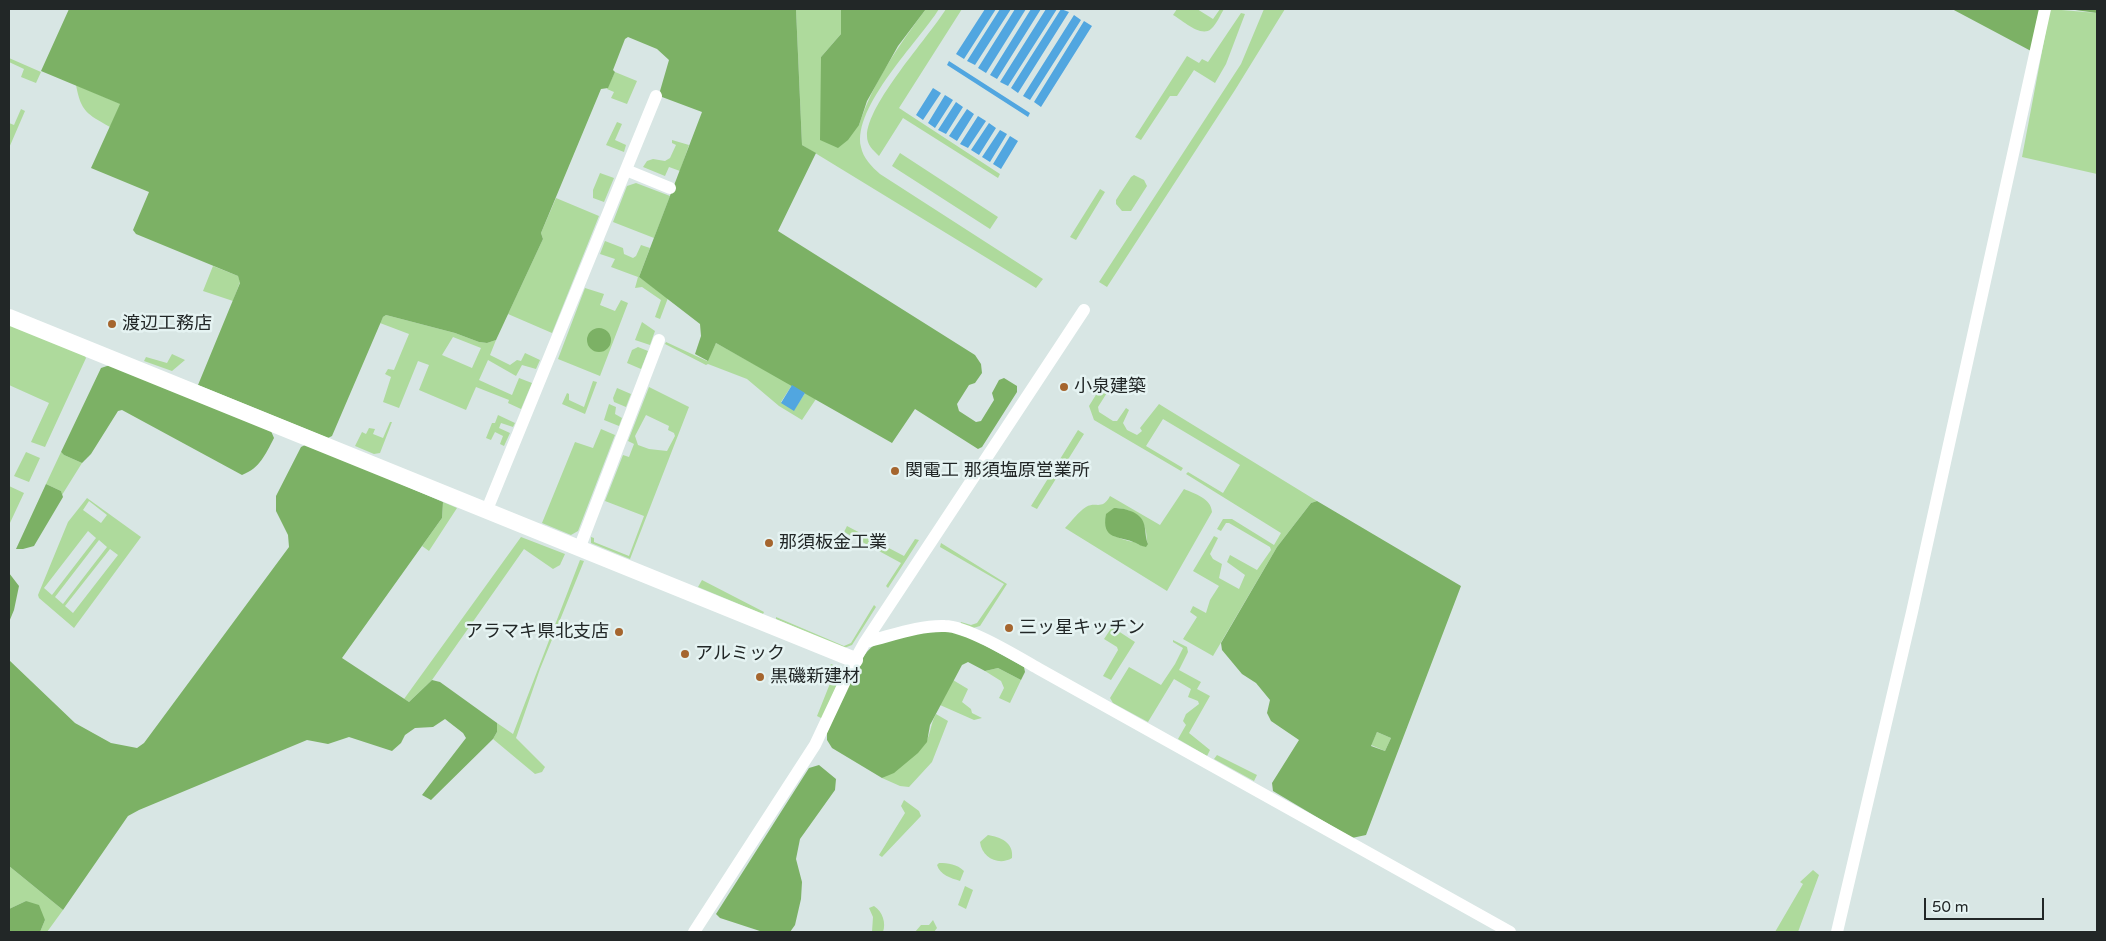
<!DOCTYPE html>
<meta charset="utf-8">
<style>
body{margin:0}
#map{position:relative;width:2106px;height:941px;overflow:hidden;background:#d8e6e4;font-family:"Varela Round",sans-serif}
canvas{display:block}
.frame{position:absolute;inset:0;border:10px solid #222727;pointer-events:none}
.scale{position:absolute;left:1924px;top:898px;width:120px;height:22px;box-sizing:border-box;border:2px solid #222727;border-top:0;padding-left:6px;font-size:15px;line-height:18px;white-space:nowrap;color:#222727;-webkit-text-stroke:4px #e5f3f2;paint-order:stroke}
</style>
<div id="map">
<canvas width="2106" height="941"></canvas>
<div class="frame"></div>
<div class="scale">50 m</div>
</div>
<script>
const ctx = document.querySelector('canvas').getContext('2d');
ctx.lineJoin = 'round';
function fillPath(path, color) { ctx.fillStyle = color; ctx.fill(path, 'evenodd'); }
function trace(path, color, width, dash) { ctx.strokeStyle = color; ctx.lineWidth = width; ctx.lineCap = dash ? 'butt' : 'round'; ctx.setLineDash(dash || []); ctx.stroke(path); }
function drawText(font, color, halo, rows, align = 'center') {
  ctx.font = font + ' "Varela Round","Noto Sans JP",sans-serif'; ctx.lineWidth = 5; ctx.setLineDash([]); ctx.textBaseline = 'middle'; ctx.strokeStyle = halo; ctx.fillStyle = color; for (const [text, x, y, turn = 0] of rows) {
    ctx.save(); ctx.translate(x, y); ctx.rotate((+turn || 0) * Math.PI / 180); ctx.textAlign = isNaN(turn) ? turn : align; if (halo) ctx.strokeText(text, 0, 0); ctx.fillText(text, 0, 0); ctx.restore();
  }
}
fillPath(new Path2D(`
 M 796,9 L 841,9 L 841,34 L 821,57 L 859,125 C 873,82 899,45 926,9 L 939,9 C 919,41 852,107 861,147 C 863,158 872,167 880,174 L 1043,279 L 1036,288 L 802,145 Z
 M 946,9 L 962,9 L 899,108 L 1000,174 L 998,178 L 903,118 L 879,156 C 873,150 867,145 867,136 C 867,104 928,38 946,9 Z
 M 1177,9 L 1197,9 L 1213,19 L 1220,9 L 1224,9 C 1220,15 1217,24 1211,29 C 1201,38 1182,20 1173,15 Z
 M 1264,9 L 1285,9 L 1235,90 L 1107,287 L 1099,282 L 1241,64 Z
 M 2050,9 L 2097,13 L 2097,174 L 2022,157 Z
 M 1241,13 L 1245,14 L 1226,64 L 1215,83 L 1194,70 L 1177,96 L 1170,96 L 1141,140 L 1135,137 L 1187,56 L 1199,63 L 1202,59 L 1208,62 Z
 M 9,58 L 41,72 L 36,83 L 21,77 L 24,69 L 9,62 Z
 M 615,72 L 637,81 L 627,104 L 611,98 L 614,92 L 607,89 Z
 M 76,85 L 121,104 L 110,127 C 87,114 81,112 76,85 Z
 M 21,109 L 25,111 L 9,148 L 9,123 L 14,125 Z
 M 617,122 L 622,124 L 615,140 L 626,145 L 624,152 L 606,145 Z
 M 672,140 L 689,145 L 680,171 L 669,167 L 665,176 L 643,167 L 647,161 L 653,159 L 665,161 L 670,158 L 676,145 L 672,143 Z
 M 900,153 L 998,217 L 990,229 L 892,166 Z
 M 600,173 L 614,178 L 604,202 L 593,198 L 593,190 Z
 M 1134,175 L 1144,180 L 1147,186 L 1131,211 L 1122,211 L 1116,204 L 1116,200 L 1131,177 Z
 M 636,183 L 670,196 L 654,238 L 613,222 L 627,186 Z
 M 1100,189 L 1105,192 L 1076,240 L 1070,237 Z
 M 556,198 L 599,216 L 552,333 L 508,314 L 543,239 L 541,233 Z
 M 605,241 L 623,248 L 624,254 L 633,258 L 636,256 L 641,245 L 650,248 L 639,277 L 668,298 L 660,319 L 655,317 L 661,300 L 642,287 L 635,288 L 638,277 L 611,267 L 615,259 L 600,254 Z
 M 213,266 L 238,276 L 240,282 L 233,301 L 203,291 Z
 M 585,288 L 604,294 L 600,305 L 615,311 L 621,300 L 628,303 L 600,376 L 558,359 Z
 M 386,315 L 455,333 L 479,342 L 487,343 L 496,340 L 490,355 L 510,365 L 517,360 L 521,361 L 525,353 L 540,360 L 536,369 L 522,365 L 516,376 L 488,360 L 479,380 L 512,395 L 519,378 L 532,383 L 521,409 L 508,403 L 509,400 L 476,387 L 466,410 L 419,390 L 429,365 L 418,361 L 399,408 L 383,402 L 391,377 L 385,374 L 388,369 L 394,370 L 409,334 L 380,323 L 383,317 ZM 453,337 L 481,348 L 472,368 L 442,355 Z
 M 642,322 L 655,331 L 650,345 L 635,340 Z
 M 9,324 L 83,352 L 86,358 L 45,447 L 31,442 L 49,403 L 9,385 Z
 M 666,342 L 707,361 L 716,343 L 792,385 L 781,402 L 794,410 L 805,393 L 816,399 L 802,420 L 779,406 L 747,379 L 708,364 L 706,365 L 665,344 Z
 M 638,347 L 648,351 L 641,369 L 627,363 L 632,350 Z
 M 172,354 L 185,360 L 172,371 L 144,361 L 146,357 L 167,363 Z
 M 593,381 L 597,382 L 585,414 L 562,404 L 567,393 L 569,394 L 569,400 L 584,407 Z
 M 1102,385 L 1110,388 L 1098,407 L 1099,412 L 1113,421 L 1117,421 L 1126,408 L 1129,410 L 1123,423 L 1127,430 L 1137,435 L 1142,431 L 1140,428 L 1159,404 L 1317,501 L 1311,503 L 1277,547 L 1213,656 L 1183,639 L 1197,617 L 1190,612 L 1193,606 L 1206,613 L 1210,600 L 1219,586 L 1193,571 L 1214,536 L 1218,538 L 1210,554 L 1213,559 L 1222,564 L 1219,578 L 1239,589 L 1245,575 L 1227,562 L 1230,555 L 1257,570 L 1271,550 L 1270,547 L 1229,523 L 1226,523 L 1221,531 L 1217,529 L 1223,519 L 1232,519 L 1274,545 L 1281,533 L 1186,474 L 1188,472 L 1223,493 L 1240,465 L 1163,419 L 1146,446 L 1183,468 L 1181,471 L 1094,420 L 1089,406 Z
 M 649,387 L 689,407 L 630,559 L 591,543 L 591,537 L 594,538 L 594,542 L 629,556 L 644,516 L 605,501 L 623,455 L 629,457 L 634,444 L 628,441 ZM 646,415 L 669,426 L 668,430 L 674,433 L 675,436 L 667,451 L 649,449 L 638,445 L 635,436 Z
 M 617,388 L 631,394 L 626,407 L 614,402 L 613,398 Z
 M 609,404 L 616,407 L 615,414 L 622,418 L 619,426 L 604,420 Z
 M 498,415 L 515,423 L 513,427 L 501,423 L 499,428 L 510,433 L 504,446 L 500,444 L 503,436 L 495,432 L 491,440 L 486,438 L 492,423 L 495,423 Z
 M 390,422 L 392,422 L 380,453 L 374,454 L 355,446 L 362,432 L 366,434 L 369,428 L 375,429 L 373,434 L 383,438 Z
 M 601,429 L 615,435 L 578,531 L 571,535 L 542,523 L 575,442 L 593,448 Z
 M 1078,430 L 1084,434 L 1037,509 L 1031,506 Z
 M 26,452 L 40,458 L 29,482 L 14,476 Z
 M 61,452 L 64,455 L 82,463 L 62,495 L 61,491 L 46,484 Z
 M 9,486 L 24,493 L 9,525 Z
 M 1184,489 C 1195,494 1211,498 1212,512 L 1167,591 L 1065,528 C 1072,521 1078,512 1086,507 C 1096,501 1102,511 1110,496 L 1160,525 ZM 1114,508 C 1129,508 1143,515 1146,532 C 1147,537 1146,539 1148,544 C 1133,542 1120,541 1108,531 Z
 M 87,498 L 141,537 L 74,628 L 39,598 L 38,595 L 68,522 ZM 89,501 L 107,515 L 101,523 L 83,510 ZM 88,531 L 96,538 L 52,595 L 44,588 ZM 99,540 L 107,547 L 63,604 L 55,597 ZM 110,549 L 118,555 L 73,613 L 65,606 Z
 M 443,502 L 457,508 L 429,551 L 422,546 L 442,518 Z
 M 847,526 L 904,556 L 915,539 L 919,540 L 888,588 L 886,586 L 901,563 L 844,532 Z
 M 521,537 L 565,554 L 560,565 L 553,569 L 524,549 L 432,680 L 409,702 L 404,699 Z
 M 941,543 L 1007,584 L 980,626 L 973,628 L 960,625 L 961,622 L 971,625 L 977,623 L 1004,584 L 940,547 Z
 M 580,560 L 584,561 L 540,669 L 516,738 L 545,767 L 542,772 L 535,774 L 493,739 L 497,732 L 497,723 L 513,734 Z
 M 702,580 L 764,612 L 763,614 L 698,587 Z
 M 874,605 L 876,607 L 852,645 L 844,648 L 776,619 L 776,617 L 844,646 L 851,643 Z
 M 1112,627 L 1135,642 L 1111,680 L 1103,676 L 1118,650 L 1117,647 L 1104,639 Z
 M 1173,640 L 1187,647 L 1188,652 L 1179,670 L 1201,682 L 1197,689 L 1210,696 L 1189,733 L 1210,750 L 1207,756 L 1178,739 L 1186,725 L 1183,721 L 1186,714 L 1199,704 L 1198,701 L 1188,697 L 1191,689 L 1174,679 L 1148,722 L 1113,703 L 1110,698 L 1129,667 L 1161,685 L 1175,664 L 1183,648 L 1173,642 Z
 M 831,664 L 840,668 L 842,672 L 823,719 L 817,716 L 833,676 L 828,670 Z
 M 998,668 L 1021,680 L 1010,703 L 999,698 L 1004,688 L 1001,681 L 985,671 Z
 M 953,680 L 968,689 L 962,702 L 971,709 L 972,713 L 982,718 L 974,720 L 940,705 Z
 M 936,714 L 948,721 L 932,762 L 909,787 L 900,786 L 882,778 C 893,773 923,750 927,740 C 931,731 931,723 936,714 Z
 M 1377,732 L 1391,738 L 1385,751 L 1371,745 Z
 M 1217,755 L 1257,775 L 1254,781 L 1214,759 Z
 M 904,800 L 919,811 L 921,816 L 882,857 L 879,855 L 905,813 L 901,806 Z
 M 988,835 C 1000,837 1014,842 1012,858 C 999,866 982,858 980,842 Z
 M 939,863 C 948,863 957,864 964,871 L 960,881 C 951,878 940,875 937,865 Z
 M 9,866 L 63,910 L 47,932 L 40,932 L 45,920 L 26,901 L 9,909 Z
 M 1813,870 L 1819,875 L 1798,932 L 1775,932 L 1803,884 L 1800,882 Z
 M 965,886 L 973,890 L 966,909 L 958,905 Z
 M 874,906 C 883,912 886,923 883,932 L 872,932 L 873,917 L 869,908 Z
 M 933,920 L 937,928 L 934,932 L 915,932 L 921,925 L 929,925 Z`), '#aeda9c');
fillPath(new Path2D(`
 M 69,9 L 796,9 L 802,145 L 816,153 L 778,231 L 975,355 L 981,364 L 982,373 L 975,383 L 969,385 L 957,404 L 959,411 L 976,422 L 981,421 L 994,400 L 992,393 L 999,380 L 1004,378 L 1017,386 L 1017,392 L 982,447 L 978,449 L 915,409 L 892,443 L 716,343 L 708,361 L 695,354 L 701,336 L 700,324 L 639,277 L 702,112 L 662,97 L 660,91 L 669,60 L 657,49 L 628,37 L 625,39 L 613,70 L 615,72 L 608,88 L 601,89 L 541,233 L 543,239 L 496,340 L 487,343 L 479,342 L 455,333 L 386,315 L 383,317 L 332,436 L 328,438 L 198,385 L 240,283 L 238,276 L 136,234 L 133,230 L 149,192 L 91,168 L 120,104 L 41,71 Z
 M 841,9 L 926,9 L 898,46 L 867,101 L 859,125 L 848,140 L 838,148 L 820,140 L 821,57 L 841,34 Z
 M 1952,9 L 2097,9 L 2097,13 L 2068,9 L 2045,9 L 2031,51 Z
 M587 340a12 12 0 1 1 24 0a12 12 0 1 1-24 0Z
 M 110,365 L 271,431 L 274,438 C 265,455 260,468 242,475 L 122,410 L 118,411 L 91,454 L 82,463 L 64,455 L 61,452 L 101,368 Z
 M 307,444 L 443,502 L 442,518 L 342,658 L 409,702 L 432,680 L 440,682 L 497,723 L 497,732 L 493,739 L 431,800 L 422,795 L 466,738 L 463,733 L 445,719 L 433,727 L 415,728 L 405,735 L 401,743 L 392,751 L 349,737 L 328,744 L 307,740 L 139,810 L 128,816 L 63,910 L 9,866 L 9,660 L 75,723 L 111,743 L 137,748 L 144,743 L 289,547 L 288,535 L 276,511 L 276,496 L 301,447 Z
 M 46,484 L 61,491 L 63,497 L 34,546 L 23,549 L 16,549 Z
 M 1317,501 L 1461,586 L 1366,835 L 1352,838 L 1273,791 L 1272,783 L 1299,740 L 1271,721 L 1267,713 L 1270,700 L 1256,683 L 1242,674 L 1222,650 L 1221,643 L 1277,547 L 1311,503 ZM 1377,732 L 1391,738 L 1385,751 L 1371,746 Z
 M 1114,508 C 1125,508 1141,512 1144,524 C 1146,531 1145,537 1148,544 L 1146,547 C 1141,546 1140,545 1136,543 C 1119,535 1101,541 1106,514 Z
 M 9,573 L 19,586 L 14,610 L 9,622 Z
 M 947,629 L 964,634 L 1024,667 L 1025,672 L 1021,680 L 998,668 L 985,671 L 968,662 L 962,665 L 930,725 L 927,742 L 918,753 L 894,773 L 882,778 L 832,748 L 827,740 L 827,732 C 838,710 856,658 874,645 L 918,632 Z
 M 819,765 L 836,779 L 835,790 L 800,839 L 796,859 L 802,882 L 801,899 L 795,925 L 790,932 L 763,932 L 720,918 L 716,914 L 809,768 Z
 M 26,901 L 39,905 L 45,920 L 40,932 L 9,932 L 9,909 Z`), '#7cb165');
fillPath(new Path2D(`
 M 985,9 L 996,9 L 964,59 L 956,54 Z
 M 1000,9 L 1011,9 L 975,65 L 967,61 Z
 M 1015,9 L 1026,9 L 986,73 L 978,68 Z
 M 1031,9 L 1041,9 L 997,79 L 990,75 Z
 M 1046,9 L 1057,9 L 1008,86 L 1000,82 Z
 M 1061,9 L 1069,12 L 1018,93 L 1011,88 Z
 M 1074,15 L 1081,20 L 1030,100 L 1023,96 Z
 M 1084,21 L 1092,26 L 1041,107 L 1034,102 Z
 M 949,61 L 1030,113 L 1028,117 L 947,65 Z
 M 933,88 L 941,93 L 923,120 L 916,115 Z
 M 945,95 L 953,100 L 935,128 L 928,123 Z
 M 956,102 L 963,107 L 946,134 L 938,130 Z
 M 967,109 L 974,114 L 957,141 L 949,136 Z
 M 978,116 L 986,121 L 968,148 L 960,144 Z
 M 989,123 L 996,128 L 979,155 L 971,150 Z
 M 1000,130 L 1007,134 L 990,162 L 982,157 Z
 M 1010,136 L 1018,141 L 1001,169 L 993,164 Z
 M 792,385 L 805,393 L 794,411 L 781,403 Z`), '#51a6e0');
trace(new Path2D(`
 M 626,170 L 670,188
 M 486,512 L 656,96
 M 579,549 L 659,340
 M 865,642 C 891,636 918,625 945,626 C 967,626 1018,657 1039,669 L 1510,932
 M 694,932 L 815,745 L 855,660 L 865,642 L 1084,310
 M 1837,932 L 1912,612 L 2045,9`), '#fff', 12);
trace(new Path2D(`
 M 9,317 L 855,660`), '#fff', 16);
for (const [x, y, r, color] of [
 [112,324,5,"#a5652e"],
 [1064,387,5,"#a5652e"],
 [895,471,5,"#a5652e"],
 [769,543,5,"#a5652e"],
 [1009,628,5,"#a5652e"],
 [619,632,5,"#a5652e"],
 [685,654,5,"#a5652e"],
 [760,677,5,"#a5652e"]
]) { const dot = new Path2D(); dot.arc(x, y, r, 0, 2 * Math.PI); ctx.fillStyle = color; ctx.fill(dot); trace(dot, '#e5f3f2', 2); }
drawText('18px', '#222727', '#e5f3f2', [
 ["渡辺工務店",122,324],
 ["小泉建築",1074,387],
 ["関電工 那須塩原営業所",905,471],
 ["那須板金工業",779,543],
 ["三ッ星キッチン",1019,628],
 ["アラマキ県北支店",609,632,"right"],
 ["アルミック",695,654],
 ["黒磯新建材",770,677]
], 'left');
</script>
